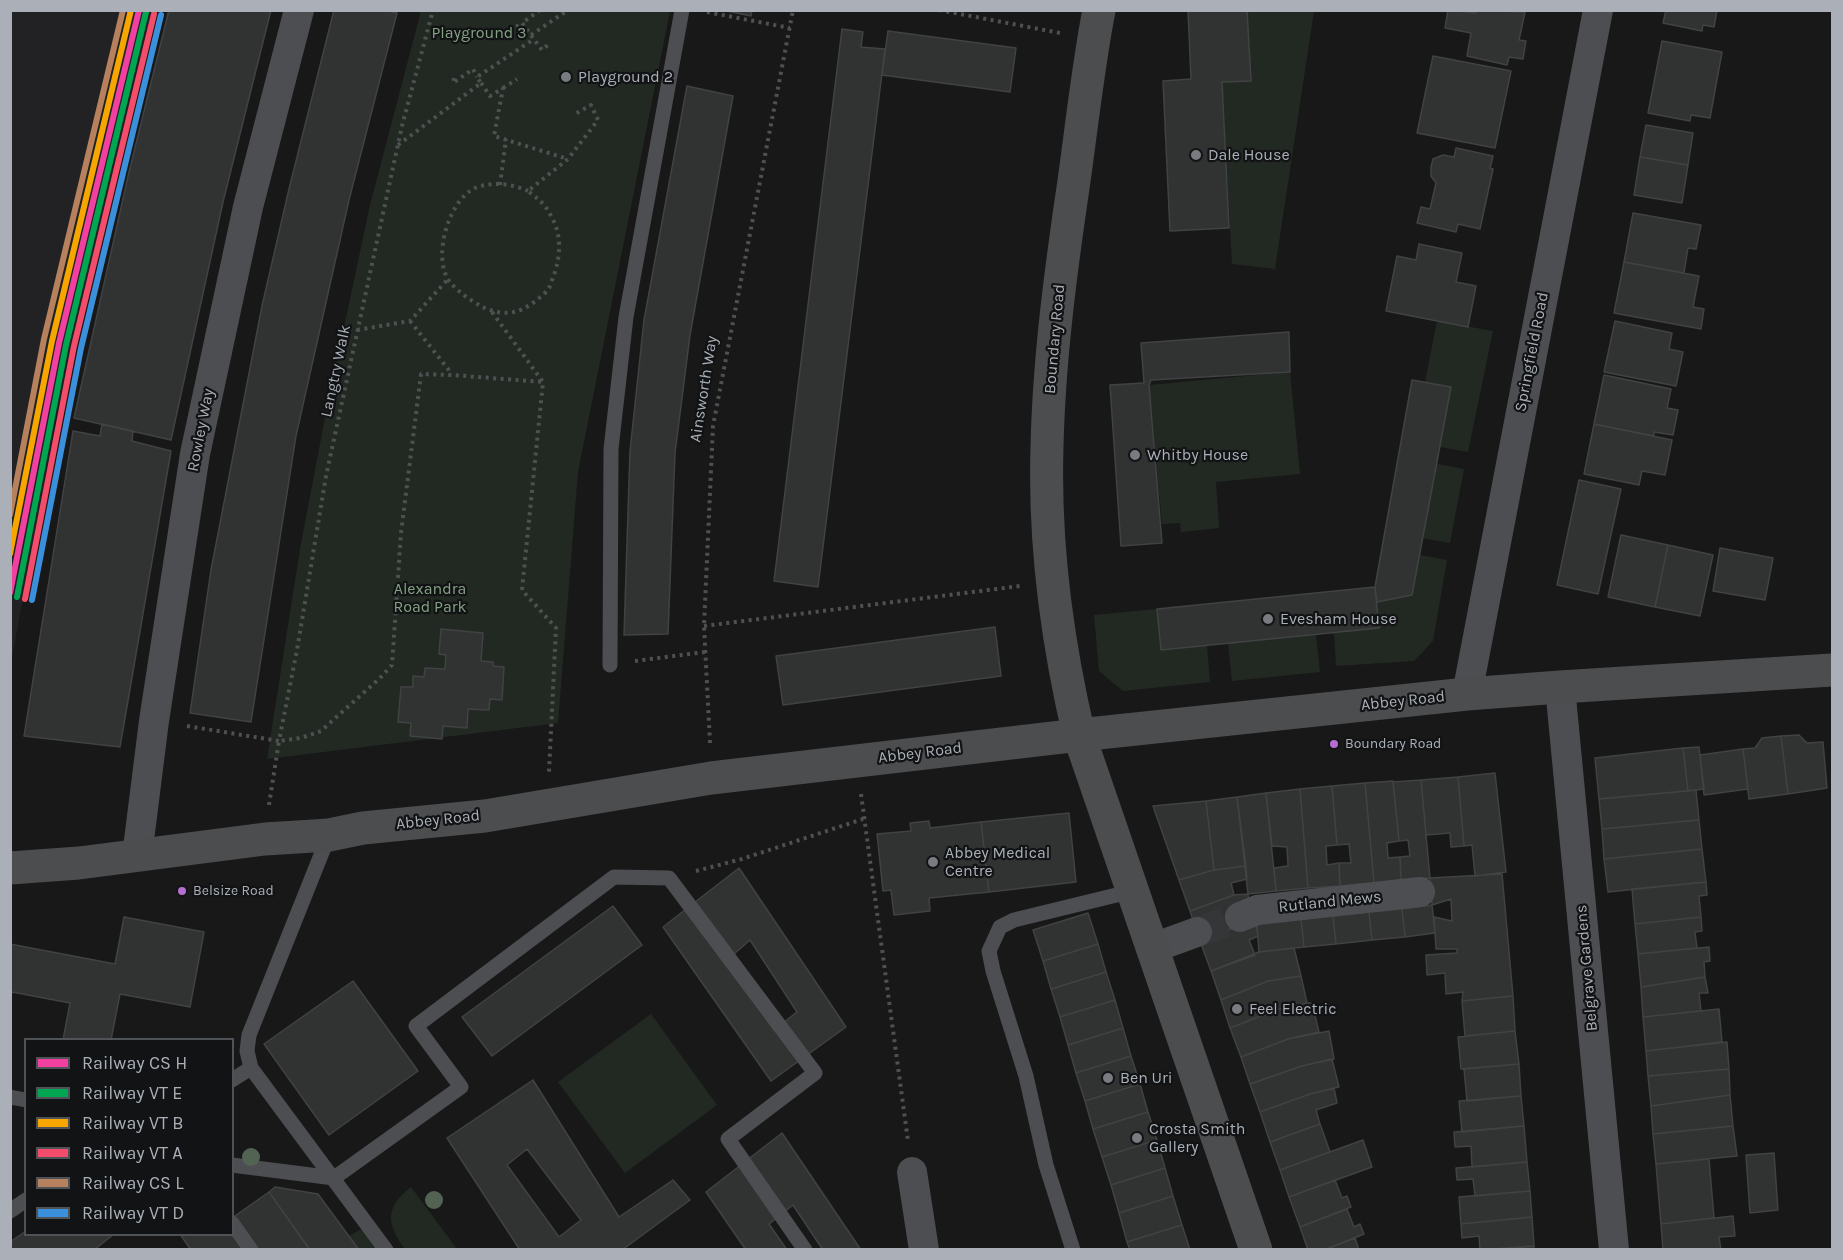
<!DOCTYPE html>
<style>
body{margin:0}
#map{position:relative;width:1843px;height:1260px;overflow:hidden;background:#181818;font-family:Karla,sans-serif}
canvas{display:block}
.frame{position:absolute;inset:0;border:12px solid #abb0b8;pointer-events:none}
.legend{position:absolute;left:24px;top:1038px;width:210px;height:198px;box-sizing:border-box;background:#121314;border:2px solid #4f5256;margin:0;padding:8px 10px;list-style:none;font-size:18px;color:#abb0b8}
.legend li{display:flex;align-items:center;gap:12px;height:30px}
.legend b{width:30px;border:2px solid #4f5256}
</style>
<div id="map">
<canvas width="1843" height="1260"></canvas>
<div class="frame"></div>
<ul class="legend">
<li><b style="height:8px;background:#f240a1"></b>Railway CS H</li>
<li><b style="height:8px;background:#00a651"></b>Railway VT E</li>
<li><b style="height:8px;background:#f7a600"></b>Railway VT B</li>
<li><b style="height:8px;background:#f44d6c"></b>Railway VT A</li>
<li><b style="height:8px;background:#b6815c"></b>Railway CS L</li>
<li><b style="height:8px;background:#3a90db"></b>Railway VT D</li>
</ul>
</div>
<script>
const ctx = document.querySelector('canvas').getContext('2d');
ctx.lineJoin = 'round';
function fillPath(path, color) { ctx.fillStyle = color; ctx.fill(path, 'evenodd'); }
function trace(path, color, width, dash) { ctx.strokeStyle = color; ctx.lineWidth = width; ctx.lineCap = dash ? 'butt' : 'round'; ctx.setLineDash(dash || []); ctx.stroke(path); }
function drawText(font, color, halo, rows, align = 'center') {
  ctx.font = font + ' Karla,sans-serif'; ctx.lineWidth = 4.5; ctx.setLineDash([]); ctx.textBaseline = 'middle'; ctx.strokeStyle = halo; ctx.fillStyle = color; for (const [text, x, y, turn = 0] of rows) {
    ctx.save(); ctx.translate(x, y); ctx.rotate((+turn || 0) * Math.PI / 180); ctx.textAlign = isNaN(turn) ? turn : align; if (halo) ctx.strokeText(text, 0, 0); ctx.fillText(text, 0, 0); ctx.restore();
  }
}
fillPath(new Path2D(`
 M 11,10 L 157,11 L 116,168 L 57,413 L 11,663 Z`), '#222224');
fillPath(new Path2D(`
 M 421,11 L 670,11 L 578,472 L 558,723 L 267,759 L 300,549 L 327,407 L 370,205 Z
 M 1247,11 L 1314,11 L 1275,269 L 1232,264 L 1222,82 L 1251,80 Z
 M 1437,321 L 1493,331 L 1468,452 L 1440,447 L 1451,387 L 1425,382 Z
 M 1290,372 L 1300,474 L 1216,482 L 1219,528 L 1181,532 L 1180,523 L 1162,524 L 1149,385 Z
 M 1437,464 L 1464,469 L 1450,543 L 1422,538 Z
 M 1420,555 L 1447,560 L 1433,641 L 1414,661 L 1336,666 L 1334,632 L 1379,628 L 1377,602 L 1412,595 Z
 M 1157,609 L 1161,650 L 1207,645 L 1210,682 L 1123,691 L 1099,671 L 1094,615 Z
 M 1316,634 L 1320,672 L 1232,681 L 1228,643 Z
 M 651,1014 L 717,1105 L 625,1173 L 558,1082 Z
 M 411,1187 L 457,1249 L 405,1249 C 386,1224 385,1207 411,1187 Z
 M 360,1230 L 365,1231 L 378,1249 L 359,1249 L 349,1236 Z`), '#222922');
const building = new Path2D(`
 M 169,10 L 271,10 L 223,202 L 171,440 L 74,418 L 129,172 Z
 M 334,10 L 385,10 L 397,13 L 349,200 L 296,436 L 251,722 L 190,713 L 211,570 L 262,306 L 289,189 Z
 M 722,10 L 752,10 L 751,16 Z
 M 1188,10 L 1247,10 L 1251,81 L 1222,82 L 1229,228 L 1170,231 L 1163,81 L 1191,79 Z
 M 1448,10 L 1476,13 L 1477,10 L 1525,12 L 1519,40 L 1526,41 L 1523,59 L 1509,57 L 1507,65 L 1467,56 L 1471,33 L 1445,28 Z
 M 1666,10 L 1717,10 L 1714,27 L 1703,25 L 1702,31 L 1663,23 Z
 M 842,29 L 863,32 L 861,47 L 885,49 L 818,587 L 774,581 Z
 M 888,31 L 1016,48 L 1010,92 L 882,75 Z
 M 1662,41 L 1722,52 L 1710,118 L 1691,115 L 1690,121 L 1648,113 Z
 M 1433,56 L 1511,71 L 1495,148 L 1417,133 Z
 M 687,86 L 733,96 L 690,335 L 675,453 L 668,634 L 624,635 L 630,451 L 644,320 Z
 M 1646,125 L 1693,133 L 1688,165 L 1640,157 Z
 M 1456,148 L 1493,156 L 1490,168 L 1493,169 L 1480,229 L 1458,224 L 1456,232 L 1417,223 L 1421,207 L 1430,209 L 1436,183 L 1431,176 L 1431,167 L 1433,159 L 1443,155 L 1454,157 Z
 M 1640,157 L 1688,165 L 1682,203 L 1634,195 Z
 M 1633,213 L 1701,225 L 1696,249 L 1688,248 L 1684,273 L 1624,262 Z
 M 1419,244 L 1462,253 L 1456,282 L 1476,286 L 1468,327 L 1386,311 L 1397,256 L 1416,260 Z
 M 1624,262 L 1699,276 L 1693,307 L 1704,309 L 1701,329 L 1614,313 Z
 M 1615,321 L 1672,333 L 1669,349 L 1683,352 L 1676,386 L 1604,372 Z
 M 1289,332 L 1290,372 L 1151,380 L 1149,385 L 1162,543 L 1121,546 L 1110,385 L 1144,383 L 1141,343 Z
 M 1604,375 L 1671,389 L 1667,408 L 1678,410 L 1673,435 L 1654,432 L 1654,436 L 1594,424 Z
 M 1412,380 L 1451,387 L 1412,595 L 1377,602 L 1375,587 Z
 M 102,424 L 133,431 L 132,441 L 171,451 L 120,747 L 24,736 L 73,431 L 100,436 Z
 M 1594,424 L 1672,440 L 1665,475 L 1642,471 L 1639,485 L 1584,474 Z
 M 1579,480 L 1621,489 L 1598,594 L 1557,585 Z
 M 1621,535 L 1668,545 L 1655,607 L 1608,597 Z
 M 1668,545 L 1713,555 L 1700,616 L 1655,607 Z
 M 1720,548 L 1773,558 L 1765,600 L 1713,591 Z
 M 1375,587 L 1379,628 L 1161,650 L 1157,609 Z
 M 995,627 L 1001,676 L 783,705 L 776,656 Z
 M 441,629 L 483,633 L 481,661 L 493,662 L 493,666 L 504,667 L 502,700 L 490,699 L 489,710 L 468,709 L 467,728 L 443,726 L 442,739 L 410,736 L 411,723 L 398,722 L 401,687 L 413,687 L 413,676 L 424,677 L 425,668 L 445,669 L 446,655 L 439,654 Z
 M 1799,735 L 1807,743 L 1823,742 L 1827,788 L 1788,794 L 1781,736 Z
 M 1781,736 L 1788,794 L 1749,799 L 1743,749 L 1755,748 L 1762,738 Z
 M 1699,747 L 1704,789 L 1688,791 L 1683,748 Z
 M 1683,748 L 1688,791 L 1599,799 L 1595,758 Z
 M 1743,749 L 1748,789 L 1704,795 L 1700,755 Z
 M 1495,773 L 1506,872 L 1475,876 L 1472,845 L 1464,846 L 1458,777 Z
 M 1458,777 L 1464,846 L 1451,847 L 1450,833 L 1426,835 L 1421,780 Z
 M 1421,780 L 1430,878 L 1401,880 L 1400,857 L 1410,856 L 1408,840 L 1399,841 L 1393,782 Z
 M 1393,781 L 1399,841 L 1387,843 L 1388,858 L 1400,857 L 1401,880 L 1374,883 L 1365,783 Z
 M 1365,783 L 1374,883 L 1340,886 L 1339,863 L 1351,863 L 1349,844 L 1337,845 L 1332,786 Z
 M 1332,786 L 1337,845 L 1326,846 L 1327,865 L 1339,863 L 1340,886 L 1308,888 L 1300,789 Z
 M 1300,789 L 1308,888 L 1276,891 L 1274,868 L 1288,866 L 1287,847 L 1272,846 L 1266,793 Z
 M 1696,790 L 1699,820 L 1602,829 L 1599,799 Z
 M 1266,793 L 1276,891 L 1248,894 L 1237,797 Z
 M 1237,797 L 1246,866 L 1214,870 L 1206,801 Z
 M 1206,801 L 1214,870 L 1179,880 L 1153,806 Z
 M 1069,813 L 1076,882 L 989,892 L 981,822 Z
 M 1699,820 L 1702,849 L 1604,859 L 1602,829 Z
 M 929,821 L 930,828 L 981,822 L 989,892 L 929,898 L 930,911 L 894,915 L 891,890 L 883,891 L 877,834 L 911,831 L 910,823 Z
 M 1702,849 L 1706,882 L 1608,892 L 1604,859 Z
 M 1246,866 L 1247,879 L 1231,883 L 1234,895 L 1190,911 L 1179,880 L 1214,870 Z
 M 739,868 L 846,1027 L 771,1081 L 663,927 ZM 750,940 L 797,1012 L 774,1030 L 727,960 Z
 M 1502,874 L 1513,996 L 1462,1001 L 1463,992 L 1446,994 L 1445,973 L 1427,975 L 1426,955 L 1457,953 L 1457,949 L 1436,949 L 1434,917 L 1452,921 L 1451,899 L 1432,905 L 1430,878 Z
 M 1706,882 L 1707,895 L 1699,896 L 1701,917 L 1635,924 L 1632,889 Z
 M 1248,894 L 1249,904 L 1241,925 L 1200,941 L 1190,911 L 1234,895 Z
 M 1432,905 L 1435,933 L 1405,937 L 1402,909 Z
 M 613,906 L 642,945 L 492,1056 L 462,1017 Z
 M 1402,909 L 1405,937 L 1372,940 L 1369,912 Z
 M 1369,912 L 1372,940 L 1336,944 L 1333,916 Z
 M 1088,913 L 1098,944 L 1043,961 L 1033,930 Z
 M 1333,916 L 1336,944 L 1304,947 L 1301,919 Z
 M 124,917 L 204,932 L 190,1007 L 120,994 L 111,1040 L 63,1040 L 70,1003 L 12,992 L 10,998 L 10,944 L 115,964 Z
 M 1701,917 L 1702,931 L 1695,932 L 1697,948 L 1638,954 L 1635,924 Z
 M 1255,919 L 1258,936 L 1249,940 L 1255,955 L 1211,971 L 1200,941 Z
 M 1301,919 L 1304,947 L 1259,952 L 1257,924 Z
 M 1098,944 L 1106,972 L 1051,989 L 1043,961 Z
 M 1709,947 L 1710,961 L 1704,962 L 1705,977 L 1641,987 L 1638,954 Z
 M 1294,948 L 1301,976 L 1268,981 L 1221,1000 L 1211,971 L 1259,952 Z
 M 1106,972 L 1115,1000 L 1060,1017 L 1051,989 Z
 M 1301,976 L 1307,1003 L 1279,1009 L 1230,1028 L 1221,1000 L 1268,981 Z
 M 1705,977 L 1708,993 L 1699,993 L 1701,1011 L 1643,1017 L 1641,987 Z
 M 353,981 L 418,1071 L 329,1135 L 264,1044 Z
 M 1513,996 L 1515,1031 L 1465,1036 L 1462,1001 Z
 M 1115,1000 L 1123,1028 L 1068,1045 L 1060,1017 Z
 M 1307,1003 L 1312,1003 L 1319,1032 L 1288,1039 L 1241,1057 L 1230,1028 L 1279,1009 Z
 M 1719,1009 L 1722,1042 L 1646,1051 L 1643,1017 Z
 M 1123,1028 L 1131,1056 L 1076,1073 L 1068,1045 Z
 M 1329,1031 L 1334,1059 L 1302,1066 L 1250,1084 L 1241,1057 L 1288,1039 Z
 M 1515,1031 L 1519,1064 L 1461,1069 L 1458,1037 Z
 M 1727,1042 L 1729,1069 L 1648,1076 L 1646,1051 Z
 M 1131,1056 L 1140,1084 L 1085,1101 L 1076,1073 Z
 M 1332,1059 L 1339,1087 L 1310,1094 L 1260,1112 L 1250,1084 L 1302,1066 Z
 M 1519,1064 L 1521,1096 L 1467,1101 L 1464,1069 Z
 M 1729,1069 L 1730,1095 L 1651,1106 L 1648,1076 Z
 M 533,1080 L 619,1217 L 673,1180 L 690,1200 L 622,1250 L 520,1250 L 447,1138 ZM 527,1149 L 581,1220 L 559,1237 L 507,1165 Z
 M 1140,1084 L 1148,1112 L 1093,1129 L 1085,1101 Z
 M 1334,1088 L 1337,1103 L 1316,1110 L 1320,1124 L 1270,1142 L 1260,1112 L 1310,1094 Z
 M 1730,1095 L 1733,1126 L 1653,1134 L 1651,1106 Z
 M 1521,1096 L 1524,1126 L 1462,1132 L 1459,1101 Z
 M 1148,1112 L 1157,1140 L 1102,1157 L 1093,1129 Z
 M 1320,1124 L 1330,1152 L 1280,1170 L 1270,1142 Z
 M 1524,1126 L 1527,1162 L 1472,1167 L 1471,1146 L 1455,1147 L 1454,1132 Z
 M 1733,1126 L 1737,1156 L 1656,1164 L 1653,1134 Z
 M 782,1133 L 861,1250 L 823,1250 L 793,1205 L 769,1224 L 787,1250 L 746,1250 L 706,1192 Z
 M 1157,1140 L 1165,1168 L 1111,1185 L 1102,1157 Z
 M 1363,1140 L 1372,1167 L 1289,1197 L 1280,1170 Z
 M 1774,1153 L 1778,1210 L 1750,1213 L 1746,1155 Z
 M 1709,1159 L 1714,1218 L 1661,1224 L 1656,1164 Z
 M 1527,1162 L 1530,1191 L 1475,1196 L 1473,1179 L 1457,1180 L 1456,1168 Z
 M 1165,1168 L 1173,1196 L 1119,1213 L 1111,1185 Z
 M 1335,1180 L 1342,1198 L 1347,1196 L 1351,1207 L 1300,1227 L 1289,1197 Z
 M 275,1187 L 318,1194 L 359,1250 L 310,1250 L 269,1192 Z
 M 1530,1191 L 1532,1217 L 1461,1224 L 1459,1197 Z
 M 269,1192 L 310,1250 L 269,1250 L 268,1248 L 265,1250 L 191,1250 L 180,1234 L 232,1234 L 232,1218 Z
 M 1173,1196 L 1182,1225 L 1127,1242 L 1119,1213 Z
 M 1347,1209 L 1354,1227 L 1360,1224 L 1364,1234 L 1324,1250 L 1308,1250 L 1300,1227 Z
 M 1733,1216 L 1735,1236 L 1719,1237 L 1721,1250 L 1663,1250 L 1661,1224 Z
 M 1532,1217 L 1534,1246 L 1480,1250 L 1479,1236 L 1462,1238 L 1461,1224 Z
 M 1182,1225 L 1190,1250 L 1130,1250 L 1127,1242 Z
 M 26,1231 L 26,1234 L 114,1234 L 94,1250 L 10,1250 L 10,1242 Z
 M 1355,1238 L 1359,1250 L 1324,1250 Z
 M 1534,1246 L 1534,1250 L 1497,1250 Z`);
fillPath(building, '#313232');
trace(building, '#414244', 1.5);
trace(new Path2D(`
 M 1197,932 L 1240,917`), '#353638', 30, [30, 15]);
trace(new Path2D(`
 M 540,10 L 522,23 L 542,50 L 548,45
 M 939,10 L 1060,33
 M 707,12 L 790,28
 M 510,31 L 522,23
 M 531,35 L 568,10
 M 454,78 L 453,83 L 473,69 L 477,77
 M 481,83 L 490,96 L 503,88 L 494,136 L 568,159
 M 503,88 L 517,79
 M 398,145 L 481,83 L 477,77 L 534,39
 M 500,185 L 506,139
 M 528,191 C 513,184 492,181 475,188 C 449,200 432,256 449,281 C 457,291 470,300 481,306 C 495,314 514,316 528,306 C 535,302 545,294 549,288 C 551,284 552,279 554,275 C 561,254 562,234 550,214 C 545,204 537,198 528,191 L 568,159 L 598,120 L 591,105 L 575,114
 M 492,312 L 543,382 L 522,590 L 556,628 L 549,772
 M 410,321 L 452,374
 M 357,330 L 410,321 L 448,279
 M 704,626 L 1020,586
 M 635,661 L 705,652
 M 187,726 L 279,741 L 297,650 L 326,476 L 402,126 L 433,10
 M 710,743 L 704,626 L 713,426 L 793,10
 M 861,794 L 908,1141
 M 269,805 L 279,741 L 301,738 L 321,731 L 380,678 L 392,665 L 401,533 L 421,374 L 452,375 L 543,382
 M 696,871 L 742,859 L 863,819`), '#4e5052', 4, [3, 4.5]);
trace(new Path2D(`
 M 610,665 L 611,449 L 626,317 L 682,10
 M 251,1068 L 386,1250
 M 232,1080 L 251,1068 L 247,1051 L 249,1035 L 329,835
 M 10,1097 L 26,1100
 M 232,1165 L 334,1178 L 461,1087 L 416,1026 L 614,877 L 669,878 L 815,1073 L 728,1139 L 805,1250
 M 10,1211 L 26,1200
 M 232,1223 L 251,1250
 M 1073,1250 L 1046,1165 L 1026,1076 L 993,971 L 989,951 L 1000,927 L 1014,920 L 1133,891`), '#4d4e51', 15);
trace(new Path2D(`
 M 1560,687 L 1614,1250
 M 1467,694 L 1598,10
 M 137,856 L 154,721 L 195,454 L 248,207 L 299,10
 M 1240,917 L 1257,910 L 1420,892
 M 1153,948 L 1197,932
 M 912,1172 L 924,1250`), '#4d4e51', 30);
trace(new Path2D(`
 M 1099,10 C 1088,67 1082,124 1074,181 C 1061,269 1049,358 1047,447 C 1044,544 1057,641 1079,735 L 1256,1250
 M 10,868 L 79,863 L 265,839 L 329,835 L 363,828 L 485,816 L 711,778 L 1079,735 L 1467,694 L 1560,687 L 1832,670`), '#4c4d4f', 33);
trace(new Path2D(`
 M 10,593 L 59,343 L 139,10`), '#f240a1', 6);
trace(new Path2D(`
 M 17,597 L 66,345 L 146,12`), '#00a651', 6);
trace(new Path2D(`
 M 10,554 L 52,341 L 131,10`), '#f7a600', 6);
trace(new Path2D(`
 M 25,599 L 74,346 L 154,14`), '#f44d6c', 6);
trace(new Path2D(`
 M 10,515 L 44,339 L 123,10`), '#b6815c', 6);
trace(new Path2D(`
 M 32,600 L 81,348 L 161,15`), '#3a90db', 6);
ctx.fillStyle = '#536353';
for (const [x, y] of [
 [251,1157],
 [434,1200]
]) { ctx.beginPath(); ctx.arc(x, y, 9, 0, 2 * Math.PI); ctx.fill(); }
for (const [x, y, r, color] of [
 [566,77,6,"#787b80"],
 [1196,155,6,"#787b80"],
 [1135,455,6,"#787b80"],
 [1268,619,6,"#787b80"],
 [1334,744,5,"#b36fd0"],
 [933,862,6,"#787b80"],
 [182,891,5,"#b36fd0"],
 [1237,1009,6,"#787b80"],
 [1108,1078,6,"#787b80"],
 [1137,1138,6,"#787b80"]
]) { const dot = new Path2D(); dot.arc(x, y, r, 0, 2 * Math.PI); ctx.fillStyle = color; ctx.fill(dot); trace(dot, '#121314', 2); }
drawText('14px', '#abb0b8', '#121314', [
 ["Boundary Road",1345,744],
 ["Belsize Road",193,891]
], 'left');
drawText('16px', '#84a184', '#121314', [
 ["Playground 3",479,33],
 ["Alexandra",430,589],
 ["Road Park",430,607]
]);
drawText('16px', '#abb0b8', '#121314', [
 ["Playground 2",578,77],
 ["Dale House",1208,155],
 ["Whitby House",1147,455],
 ["Evesham House",1280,619],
 ["Abbey Medical",945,853],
 ["Centre",945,871],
 ["Feel Electric",1249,1009],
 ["Ben Uri",1120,1078],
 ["Crosta Smith",1149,1129],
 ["Gallery",1149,1147]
], 'left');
drawText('16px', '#abb0b8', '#121314', [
 ["Boundary Road",1055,339,-85],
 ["Springfield Road",1532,352,-79],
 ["Langtry Walk",336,371,-78],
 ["Ainsworth Way",704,389,-81],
 ["Rowley Way",201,430,-79],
 ["Abbey Road",1403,701,-6],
 ["Abbey Road",920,753,-7],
 ["Abbey Road",438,820,-6],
 ["Rutland Mews",1330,902,-6],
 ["Belgrave Gardens",1587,968,-95]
]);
</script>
